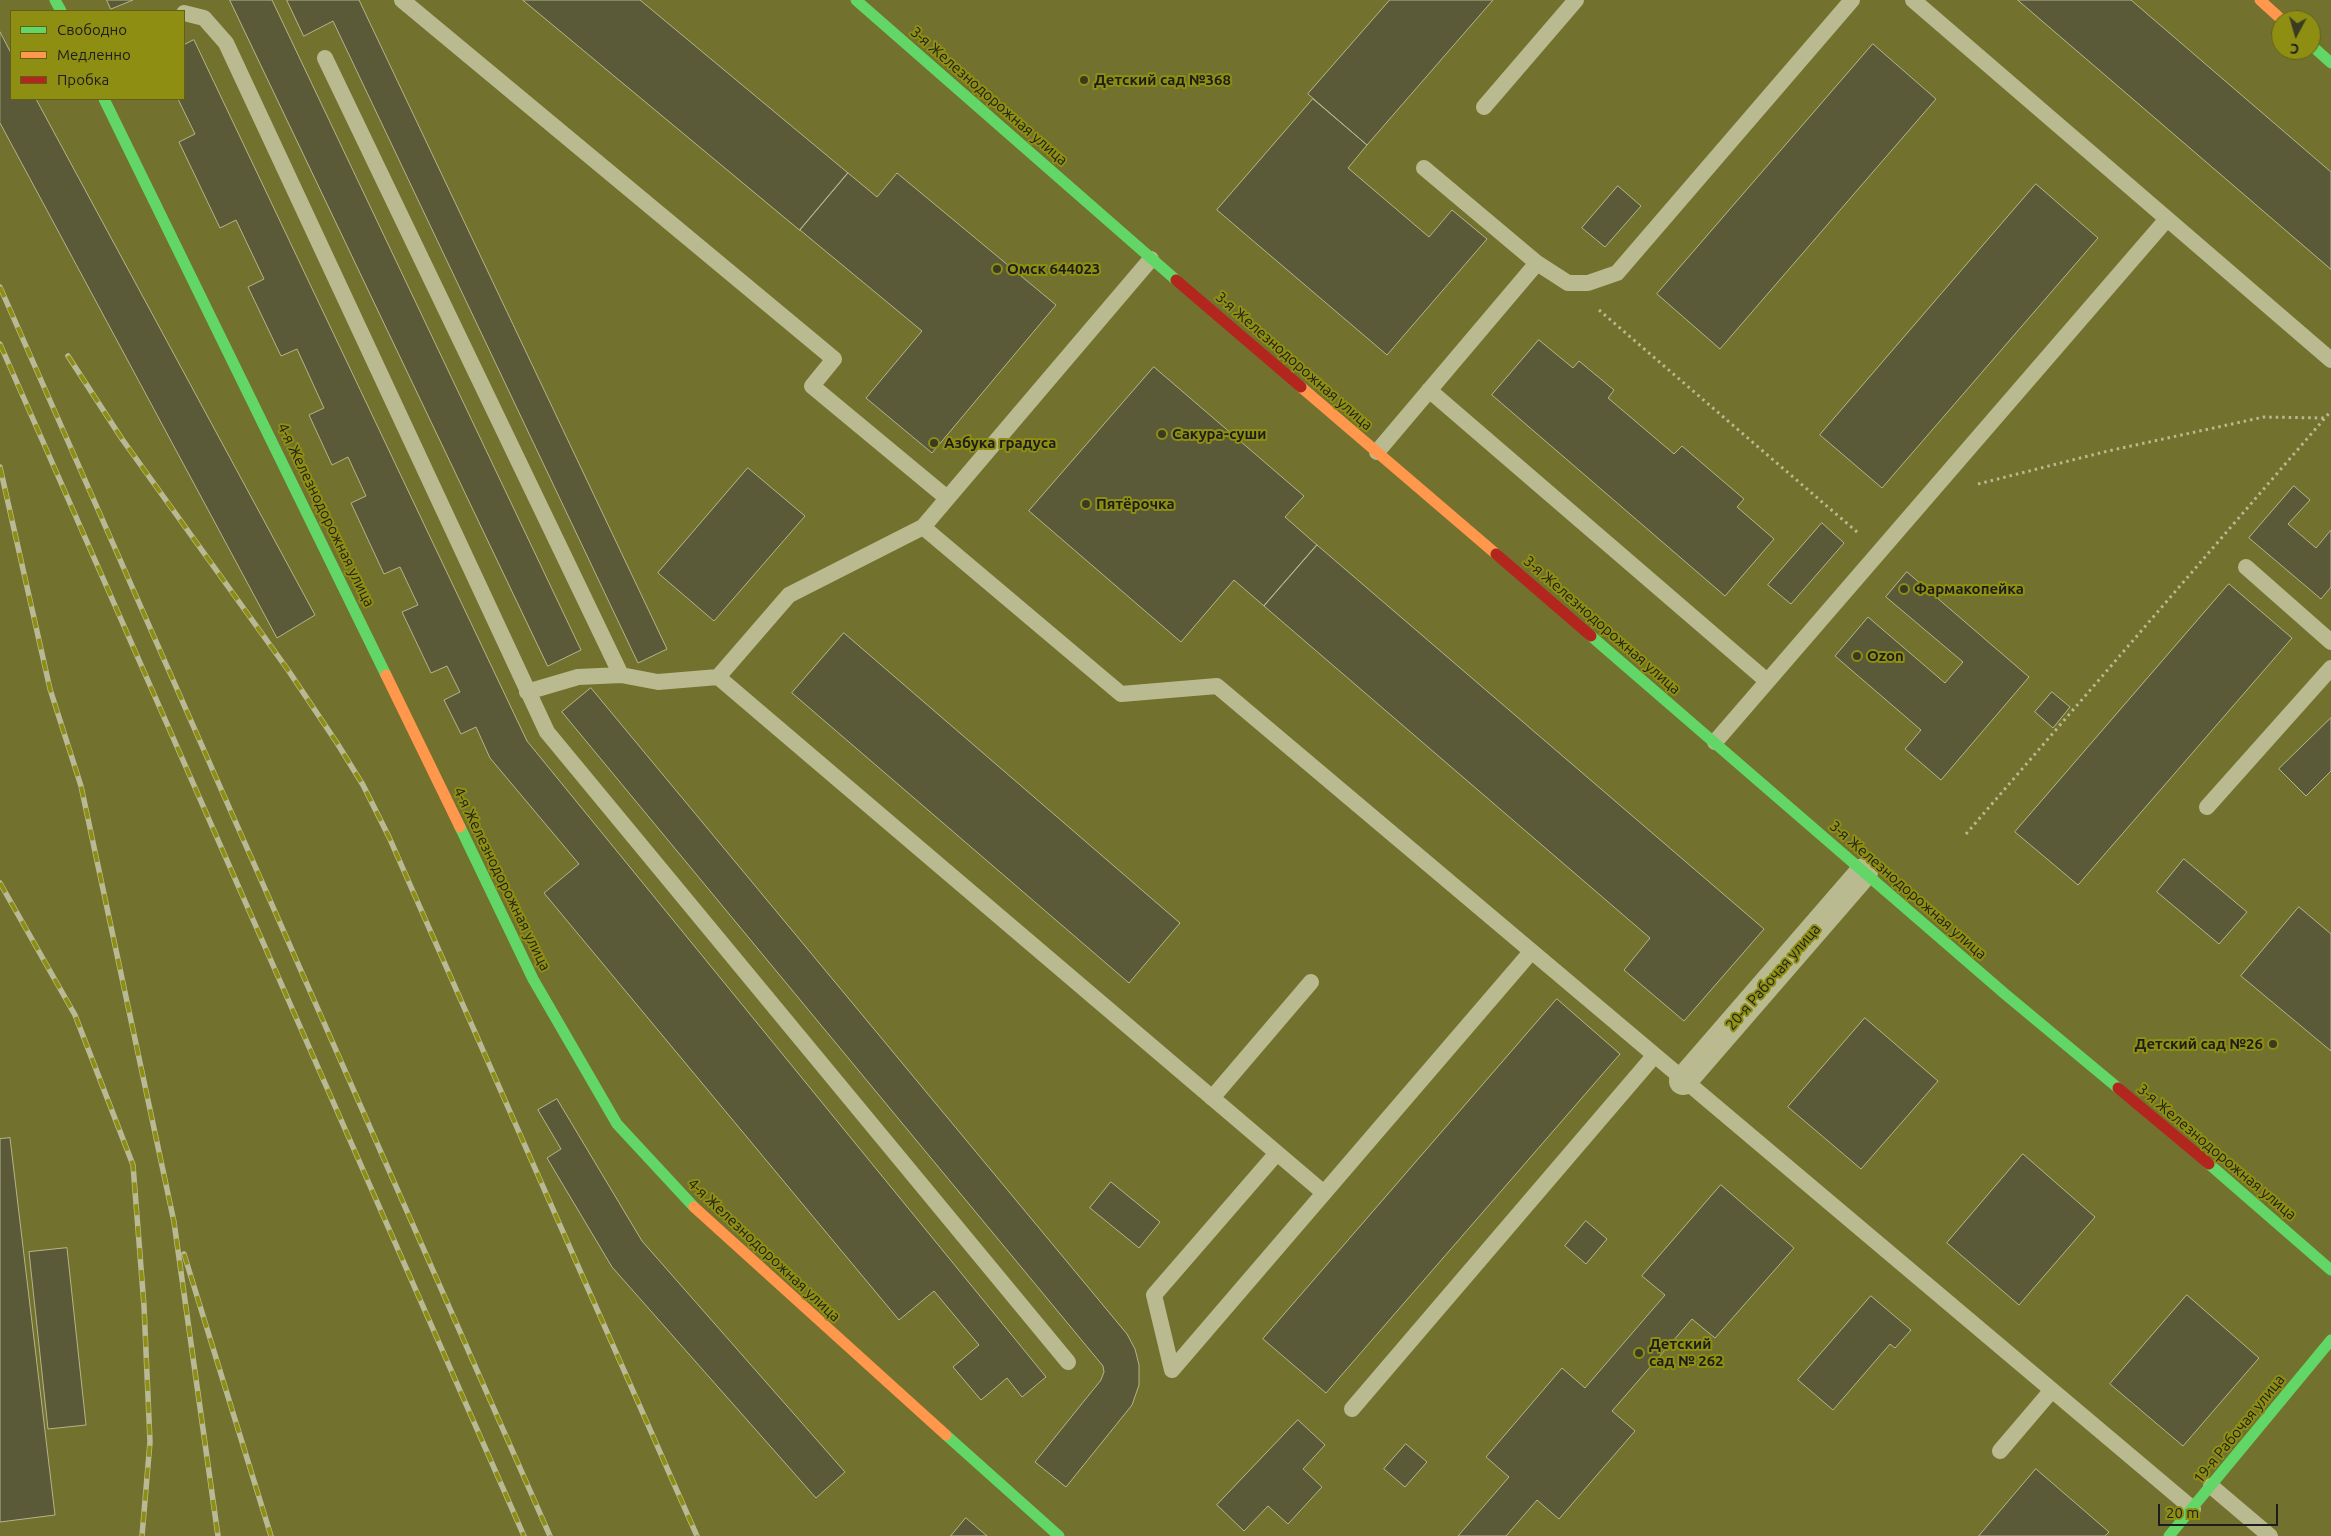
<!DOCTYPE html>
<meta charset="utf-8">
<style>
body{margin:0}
#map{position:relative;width:2331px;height:1536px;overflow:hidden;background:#72722e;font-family:Ubuntu,sans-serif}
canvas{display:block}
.legend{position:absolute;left:10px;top:10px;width:175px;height:90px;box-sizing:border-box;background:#8e8e12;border:1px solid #616116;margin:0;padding:6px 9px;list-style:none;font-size:15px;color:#1d1d1d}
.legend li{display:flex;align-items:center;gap:10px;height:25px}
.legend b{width:25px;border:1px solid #616116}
.north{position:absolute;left:2271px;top:10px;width:50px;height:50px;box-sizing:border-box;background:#8e8e12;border:1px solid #616116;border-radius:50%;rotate:186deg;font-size:14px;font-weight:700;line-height:20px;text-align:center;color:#1d1d1d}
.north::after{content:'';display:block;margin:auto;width:18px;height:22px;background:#3b3b23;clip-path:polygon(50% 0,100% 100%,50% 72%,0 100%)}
.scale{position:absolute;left:2158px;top:1504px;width:120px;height:22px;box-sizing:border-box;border:2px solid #1d1d1d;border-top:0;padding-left:6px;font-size:15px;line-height:18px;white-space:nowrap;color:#1d1d1d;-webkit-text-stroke:4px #8e8e12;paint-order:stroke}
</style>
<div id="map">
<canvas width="2331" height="1536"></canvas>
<ul class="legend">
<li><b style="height:6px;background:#63d668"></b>Свободно</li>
<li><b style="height:6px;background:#ff974d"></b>Медленно</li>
<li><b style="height:6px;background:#b3261e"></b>Пробка</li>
</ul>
<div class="north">С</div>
<div class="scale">20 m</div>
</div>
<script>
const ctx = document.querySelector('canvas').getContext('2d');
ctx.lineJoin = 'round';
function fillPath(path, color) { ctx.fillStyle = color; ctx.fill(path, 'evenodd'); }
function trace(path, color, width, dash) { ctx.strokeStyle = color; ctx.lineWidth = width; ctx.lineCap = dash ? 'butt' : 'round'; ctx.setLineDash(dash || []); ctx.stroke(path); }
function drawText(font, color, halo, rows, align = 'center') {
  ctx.font = font + ' Ubuntu,sans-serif'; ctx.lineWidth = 4; ctx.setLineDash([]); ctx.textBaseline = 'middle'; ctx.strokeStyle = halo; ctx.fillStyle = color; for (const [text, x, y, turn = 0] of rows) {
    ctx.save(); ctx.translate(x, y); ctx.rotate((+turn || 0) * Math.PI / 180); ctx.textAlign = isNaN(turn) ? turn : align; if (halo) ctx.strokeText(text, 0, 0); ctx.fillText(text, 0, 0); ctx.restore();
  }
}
const building = new Path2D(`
 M 107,0 L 133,0 L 111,9 Z
 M 230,0 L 272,0 L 581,650 L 548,666 Z
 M 287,0 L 359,0 L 667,649 L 638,663 L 333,21 L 304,36 Z
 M 523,0 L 640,0 L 848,173 L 800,230 Z
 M 1390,0 L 1493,0 L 1367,145 L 1308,94 Z
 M 2018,0 L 2131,0 L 2331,172 L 2331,269 Z
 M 0,32 L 11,53 L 11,99 L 36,99 L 315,615 L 277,638 L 0,123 Z
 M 194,40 L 527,741 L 1046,1377 L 1022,1397 L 1007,1378 L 981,1400 L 953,1367 L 979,1345 L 934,1291 L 899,1320 L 544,893 L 579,864 L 490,758 L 476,727 L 461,734 L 444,700 L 460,692 L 447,666 L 431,673 L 402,612 L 418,605 L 400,567 L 384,574 L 351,503 L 366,496 L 348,457 L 332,465 L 309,415 L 324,408 L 297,349 L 281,356 L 248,287 L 264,279 L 236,220 L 220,228 L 179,142 L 195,134 L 178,99 L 184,99 L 184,45 Z
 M 1873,44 L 1936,99 L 1720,349 L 1657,294 Z
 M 1313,99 L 1367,145 L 1348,168 L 1429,237 L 1452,210 L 1487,239 L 1387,355 L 1217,210 Z
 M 848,173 L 877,197 L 897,173 L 1056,305 L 932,453 L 866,398 L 922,331 L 800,230 Z
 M 2036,184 L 2098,238 L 1882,488 L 1820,435 Z
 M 1618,186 L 1641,206 L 1605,247 L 1582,228 Z
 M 1539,340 L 1573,368 L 1579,361 L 1614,390 L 1608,398 L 1674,454 L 1682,446 L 1744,499 L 1737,507 L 1774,539 L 1725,596 L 1492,395 Z
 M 1154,367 L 1304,496 L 1285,517 L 1317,545 L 1264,606 L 1234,580 L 1181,642 L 1029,511 Z
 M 748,468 L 805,516 L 714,621 L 658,573 Z
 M 2294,486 L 2310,500 L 2288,524 L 2316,548 L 2331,530 L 2331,587 L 2321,599 L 2249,538 Z
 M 1822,523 L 1844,543 L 1791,604 L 1768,585 Z
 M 1317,545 L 1764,929 L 1684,1021 L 1624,970 L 1650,938 L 1264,606 Z
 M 1907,572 L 2029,677 L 1941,780 L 1905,749 L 1921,730 L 1835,656 L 1868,617 L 1945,683 L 1963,662 L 1886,597 Z
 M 2229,584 L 2292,638 L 2078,885 L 2015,832 Z
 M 844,633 L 1180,923 L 1129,983 L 792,693 Z
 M 591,688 L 1127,1334 L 1135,1349 L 1139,1365 L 1139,1385 L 1132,1405 L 1066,1487 L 1035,1462 L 1101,1380 L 1104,1372 L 1103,1366 L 562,712 Z
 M 2052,692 L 2070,707 L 2053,728 L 2035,712 Z
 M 2331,718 L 2331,771 L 2306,796 L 2279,769 Z
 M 2184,859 L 2247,912 L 2219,944 L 2157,892 Z
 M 2299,907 L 2331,934 L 2331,1051 L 2241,976 Z
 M 1557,999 L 1620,1054 L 1326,1393 L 1263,1339 Z
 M 1865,1018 L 1938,1081 L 1861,1169 L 1788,1107 Z
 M 557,1099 L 642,1241 L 845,1472 L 816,1498 L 612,1267 L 547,1158 L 561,1149 L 538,1110 Z
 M 10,1138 L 55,1515 L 0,1522 L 0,1139 Z
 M 2023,1154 L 2095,1217 L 2019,1305 L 1947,1243 Z
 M 1111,1182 L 1160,1222 L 1139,1248 L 1090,1208 Z
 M 1721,1185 L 1794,1248 L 1715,1338 L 1692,1319 L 1612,1411 L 1635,1431 L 1559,1519 L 1537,1500 L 1506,1536 L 1458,1536 L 1509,1477 L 1486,1457 L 1562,1368 L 1585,1388 L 1665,1295 L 1642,1276 Z
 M 1586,1221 L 1607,1239 L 1586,1264 L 1565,1246 Z
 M 67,1248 L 86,1425 L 48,1429 L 29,1252 Z
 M 2187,1295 L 2259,1358 L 2183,1446 L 2110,1384 Z
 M 1871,1296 L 1911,1330 L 1895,1348 L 1890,1344 L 1833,1410 L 1798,1380 Z
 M 1298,1420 L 1325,1445 L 1303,1469 L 1322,1487 L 1288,1524 L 1268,1506 L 1244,1531 L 1217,1505 Z
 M 1406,1444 L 1427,1462 L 1405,1487 L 1384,1469 Z
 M 2036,1469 L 2109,1532 L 2105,1536 L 1979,1536 Z
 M 966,1518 L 987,1536 L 951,1536 Z`);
fillPath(building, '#5a5a39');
trace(building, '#b4b48a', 1);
trace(new Path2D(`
 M 1599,310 L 1857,532
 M 1978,484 L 2108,451 L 2264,417 L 2324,418
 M 1966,834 L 2331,411`), '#baba91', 3, [2.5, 4]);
trace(new Path2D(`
 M 402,0 L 834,359 L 812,386 L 947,498
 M 1913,0 L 2331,360
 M 184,13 L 204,18 L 226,43 L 547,732 L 1068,1362
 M 325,58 L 621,675 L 658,682 L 718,677 L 789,595 L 923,527 L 1151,259
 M 1484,107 L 1576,0
 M 1537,263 L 1568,283 L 1588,283 L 1617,273 L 1852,0
 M 1429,390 L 1767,681
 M 1377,452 L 1537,263 L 1424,168
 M 923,527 L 1121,694 L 1217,686 L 2193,1509
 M 2246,567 L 2331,642
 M 718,677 L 1324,1193
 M 527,692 L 578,677 L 621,675
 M 1715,742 L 2167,219
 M 2207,807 L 2331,668
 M 1212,1098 L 1311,982
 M 1172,1370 L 1531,952
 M 1172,1370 L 1154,1295 L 1277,1153
 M 1352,1409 L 1654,1056
 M 2000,1451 L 2052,1390
 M 2211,1486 L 2270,1536`), '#baba91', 16);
trace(new Path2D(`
 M 1683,1081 L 1864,872`), '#baba91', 28);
trace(new Path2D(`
 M 55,0 L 61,11
 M 856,0 L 1176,280
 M 2311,45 L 2331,63
 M 104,99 L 386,675
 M 1591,636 L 2005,994 L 2118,1088
 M 460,827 L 533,979 L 617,1124 L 694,1207
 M 2209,1164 L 2331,1270
 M 946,1435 L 1059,1536
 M 2169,1536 L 2331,1340`), '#63d668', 11);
trace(new Path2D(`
 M 2260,0 L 2282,20
 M 1301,387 L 1496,554
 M 386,675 L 460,827
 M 694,1207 L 946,1435`), '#ff974d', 11);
trace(new Path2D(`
 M 1176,280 L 1301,387
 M 1496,554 L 1591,636
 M 2118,1088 L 2209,1164`), '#b3261e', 11);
const rail = new Path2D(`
 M 0,287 L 550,1536
 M 0,344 L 524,1536
 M 68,356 L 122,439 L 288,670 L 337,743 L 363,785 L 389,837 L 697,1536
 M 0,467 L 50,689 L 81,786 L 174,1222 L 218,1536
 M 0,883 L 75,1015 L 133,1165 L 144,1306 L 150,1442 L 142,1536
 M 184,1254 L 271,1536`);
trace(rail, '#b9b995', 5.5);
trace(rail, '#8e8e12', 4, [11]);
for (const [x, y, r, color] of [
 [1084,80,5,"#3b3b23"],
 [997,269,5,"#3b3b23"],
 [1162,434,5,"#3b3b23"],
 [934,443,5,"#3b3b23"],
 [1086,504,5,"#3b3b23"],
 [1904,589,5,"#3b3b23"],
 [1857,656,5,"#3b3b23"],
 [2273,1044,5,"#3b3b23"],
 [1639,1353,5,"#3b3b23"]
]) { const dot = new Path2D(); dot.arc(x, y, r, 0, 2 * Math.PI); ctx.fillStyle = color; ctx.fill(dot); trace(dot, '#8e8e12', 2); }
drawText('bold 15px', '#1d1d1d', '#8e8e12', [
 ["Детский сад №368",1094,80],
 ["Омск 644023",1007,269],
 ["Сакура-суши",1172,434],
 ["Азбука градуса",944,443],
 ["Пятёрочка",1096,504],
 ["Фармакопейка",1914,589],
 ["Ozon",1867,656],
 ["Детский сад №26",2263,1044,"right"],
 ["Детский",1649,1344],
 ["сад № 262",1649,1361]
], 'left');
drawText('15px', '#1d1d1d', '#8e8e12', [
 ["3-я Железнодорожная улица",989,96,41],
 ["3-я Железнодорожная улица",1294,361,41],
 ["4-я Железнодорожная улица",326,515,64],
 ["3-я Железнодорожная улица",1602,625,41],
 ["4-я Железнодорожная улица",502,879,64],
 ["3-я Железнодорожная улица",1908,890,41],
 ["20-я Рабочая улица",1773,977,-49],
 ["3-я Железнодорожная улица",2217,1152,40],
 ["4-я Железнодорожная улица",764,1250,43],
 ["19-я Рабочая улица",2239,1429,-51]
]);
</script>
